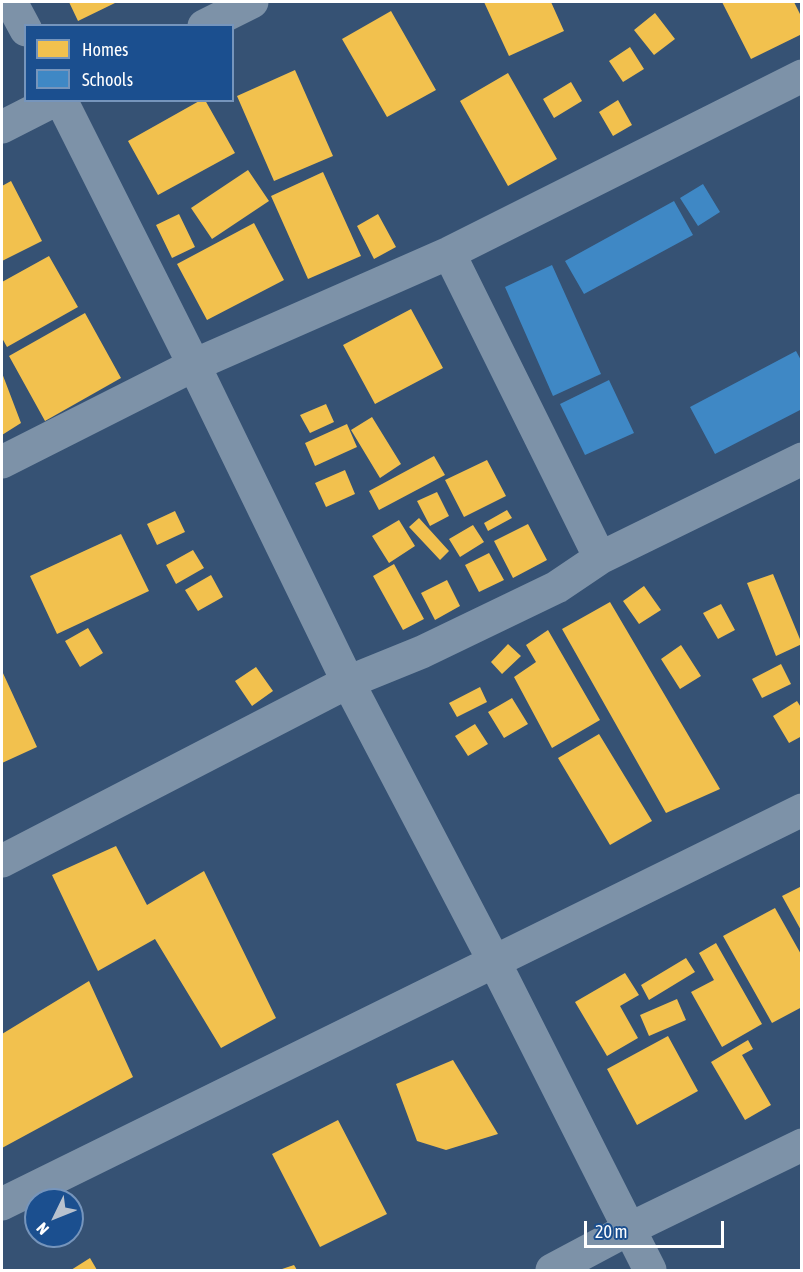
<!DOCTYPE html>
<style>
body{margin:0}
#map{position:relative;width:803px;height:1272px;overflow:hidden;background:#365274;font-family:"Asap Condensed",sans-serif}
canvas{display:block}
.frame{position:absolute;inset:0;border:3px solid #fff;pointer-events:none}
.legend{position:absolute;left:24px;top:24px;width:210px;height:78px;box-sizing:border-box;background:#1b4f8f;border:2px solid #7695bc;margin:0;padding:8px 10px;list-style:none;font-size:18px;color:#fff}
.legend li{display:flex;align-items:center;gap:12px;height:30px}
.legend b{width:30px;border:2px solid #7695bc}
.north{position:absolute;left:24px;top:1188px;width:60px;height:60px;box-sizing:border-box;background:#1b4f8f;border:2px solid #7695bc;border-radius:50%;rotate:227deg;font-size:16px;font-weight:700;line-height:24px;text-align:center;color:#fff}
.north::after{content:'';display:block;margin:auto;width:21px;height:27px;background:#b9c2ce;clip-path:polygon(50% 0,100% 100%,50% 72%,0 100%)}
.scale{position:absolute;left:584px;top:1221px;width:140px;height:27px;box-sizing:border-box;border:3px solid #fff;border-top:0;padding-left:8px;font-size:18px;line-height:21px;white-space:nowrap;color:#fff;-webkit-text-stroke:4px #1b4f8f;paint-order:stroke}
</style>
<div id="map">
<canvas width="803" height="1272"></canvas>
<div class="frame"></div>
<ul class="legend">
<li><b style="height:16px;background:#f2c14e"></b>Homes</li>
<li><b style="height:16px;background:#3f88c5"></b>Schools</li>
</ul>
<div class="north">N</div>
<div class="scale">20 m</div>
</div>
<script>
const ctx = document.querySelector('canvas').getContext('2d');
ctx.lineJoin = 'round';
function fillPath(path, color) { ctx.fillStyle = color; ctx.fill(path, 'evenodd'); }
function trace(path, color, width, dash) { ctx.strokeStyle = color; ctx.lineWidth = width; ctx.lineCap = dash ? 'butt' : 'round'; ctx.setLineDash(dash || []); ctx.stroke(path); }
fillPath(new Path2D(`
 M 69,2 L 114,2 L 115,3 L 78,21 Z
 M 484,2 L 551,2 L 564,31 L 509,56 Z
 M 722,2 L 794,2 L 802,18 L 802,34 L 751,59 Z
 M 391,11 L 436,90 L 387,117 L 342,39 Z
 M 655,13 L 675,39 L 654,55 L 634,30 Z
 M 630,47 L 644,69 L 623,82 L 609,61 Z
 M 295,70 L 333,156 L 274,181 L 237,96 Z
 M 508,73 L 557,159 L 508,186 L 460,101 Z
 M 571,82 L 582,101 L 554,118 L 543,99 Z
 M 201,100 L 205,100 L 235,153 L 158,195 L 128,141 Z
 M 618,100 L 632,125 L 613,136 L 599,112 Z
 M 248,170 L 269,201 L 212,239 L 191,208 Z
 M 323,172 L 361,256 L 308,279 L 271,196 Z
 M 11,181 L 42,241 L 2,261 L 2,186 Z
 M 179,214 L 195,247 L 172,258 L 156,225 Z
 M 378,214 L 396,247 L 374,259 L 357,226 Z
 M 254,223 L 284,280 L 207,320 L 177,264 Z
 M 49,256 L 78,307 L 7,347 L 2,338 L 2,282 Z
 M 411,309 L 443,368 L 375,404 L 343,345 Z
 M 85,313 L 121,378 L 45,421 L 9,356 Z
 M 2,373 L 21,423 L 2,435 Z
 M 326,404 L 334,422 L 310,433 L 300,415 Z
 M 372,417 L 401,464 L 380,478 L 351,430 Z
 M 347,424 L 357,447 L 315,466 L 305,443 Z
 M 434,456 L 445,475 L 379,510 L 369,491 Z
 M 487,460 L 506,496 L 464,517 L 445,480 Z
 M 345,470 L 355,494 L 326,507 L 315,483 Z
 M 437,492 L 449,516 L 430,526 L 417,501 Z
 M 507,510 L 512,518 L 488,531 L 484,523 Z
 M 175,511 L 185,532 L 157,545 L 147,524 Z
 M 419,518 L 449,551 L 440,560 L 409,527 Z
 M 399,520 L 415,546 L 389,563 L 372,536 Z
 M 528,524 L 547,560 L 513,578 L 494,541 Z
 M 473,525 L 484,542 L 460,557 L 449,539 Z
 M 121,534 L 149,591 L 57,634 L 30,576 Z
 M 193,550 L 204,568 L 176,584 L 166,565 Z
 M 489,553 L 504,580 L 479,592 L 465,565 Z
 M 394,564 L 424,619 L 403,630 L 373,576 Z
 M 773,574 L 802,644 L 776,656 L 747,583 Z
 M 211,575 L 223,597 L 198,611 L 185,590 Z
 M 447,580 L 460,606 L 435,620 L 421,593 Z
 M 644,586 L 661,610 L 639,624 L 623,601 Z
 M 610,602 L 720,789 L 666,813 L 562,629 Z
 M 721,604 L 735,630 L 718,639 L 703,613 Z
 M 88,628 L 103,653 L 80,667 L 65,641 Z
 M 548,630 L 600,720 L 552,748 L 514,677 L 536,662 L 526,645 Z
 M 508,644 L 521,656 L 502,674 L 491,662 Z
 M 681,645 L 701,676 L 680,689 L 661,659 Z
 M 781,664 L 791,684 L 762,698 L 752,679 Z
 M 256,667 L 273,691 L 252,706 L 235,681 Z
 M 2,671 L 37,747 L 2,763 Z
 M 480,687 L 487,702 L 457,717 L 449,703 Z
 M 512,698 L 528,724 L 504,738 L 488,712 Z
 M 797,701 L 802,709 L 802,736 L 789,743 L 773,716 Z
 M 475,724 L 488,744 L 468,756 L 455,736 Z
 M 599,734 L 652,821 L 610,845 L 558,758 Z
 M 116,846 L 147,905 L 204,871 L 276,1018 L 221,1048 L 155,939 L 98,971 L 52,875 Z
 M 802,886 L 802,932 L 782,896 Z
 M 775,908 L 802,956 L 802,1007 L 772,1023 L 723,936 Z
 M 716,943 L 762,1024 L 722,1047 L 691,992 L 714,980 L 699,953 Z
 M 686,958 L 695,972 L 649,1000 L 641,985 Z
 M 625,973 L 639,995 L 620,1006 L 638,1038 L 607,1056 L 575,1002 Z
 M 89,981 L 133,1077 L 2,1148 L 2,1034 Z
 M 677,999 L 686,1020 L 649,1036 L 640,1015 Z
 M 668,1036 L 698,1091 L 637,1125 L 607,1069 Z
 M 748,1040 L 753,1049 L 742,1055 L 771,1105 L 745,1120 L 711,1062 Z
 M 453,1060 L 498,1134 L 446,1150 L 417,1141 L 396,1084 Z
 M 338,1120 L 387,1214 L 320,1247 L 272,1154 Z
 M 90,1258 L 97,1270 L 71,1270 Z
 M 294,1265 L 297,1270 L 279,1270 Z`), '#f2c14e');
fillPath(new Path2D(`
 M 703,184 L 720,212 L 698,226 L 680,198 Z
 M 674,201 L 693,235 L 584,294 L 565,261 Z
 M 552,265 L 601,374 L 553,396 L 505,287 Z
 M 796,351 L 802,362 L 802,409 L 715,454 L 690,407 Z
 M 609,380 L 634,433 L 585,455 L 560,404 Z`), '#3f88c5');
trace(new Path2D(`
 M 11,2 L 26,30
 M 204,26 L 252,2
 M 61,100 L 194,365 L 348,682 L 495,963 L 650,1270
 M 2,127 L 55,100
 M 449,253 L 600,558
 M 2,462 L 194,365 L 449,253 L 802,76
 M 2,861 L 348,682 L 422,652 L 557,587 L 600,558 L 802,459
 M 2,1204 L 802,810
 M 552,1270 L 629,1229 L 802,1145`), '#7d92a8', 33);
</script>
